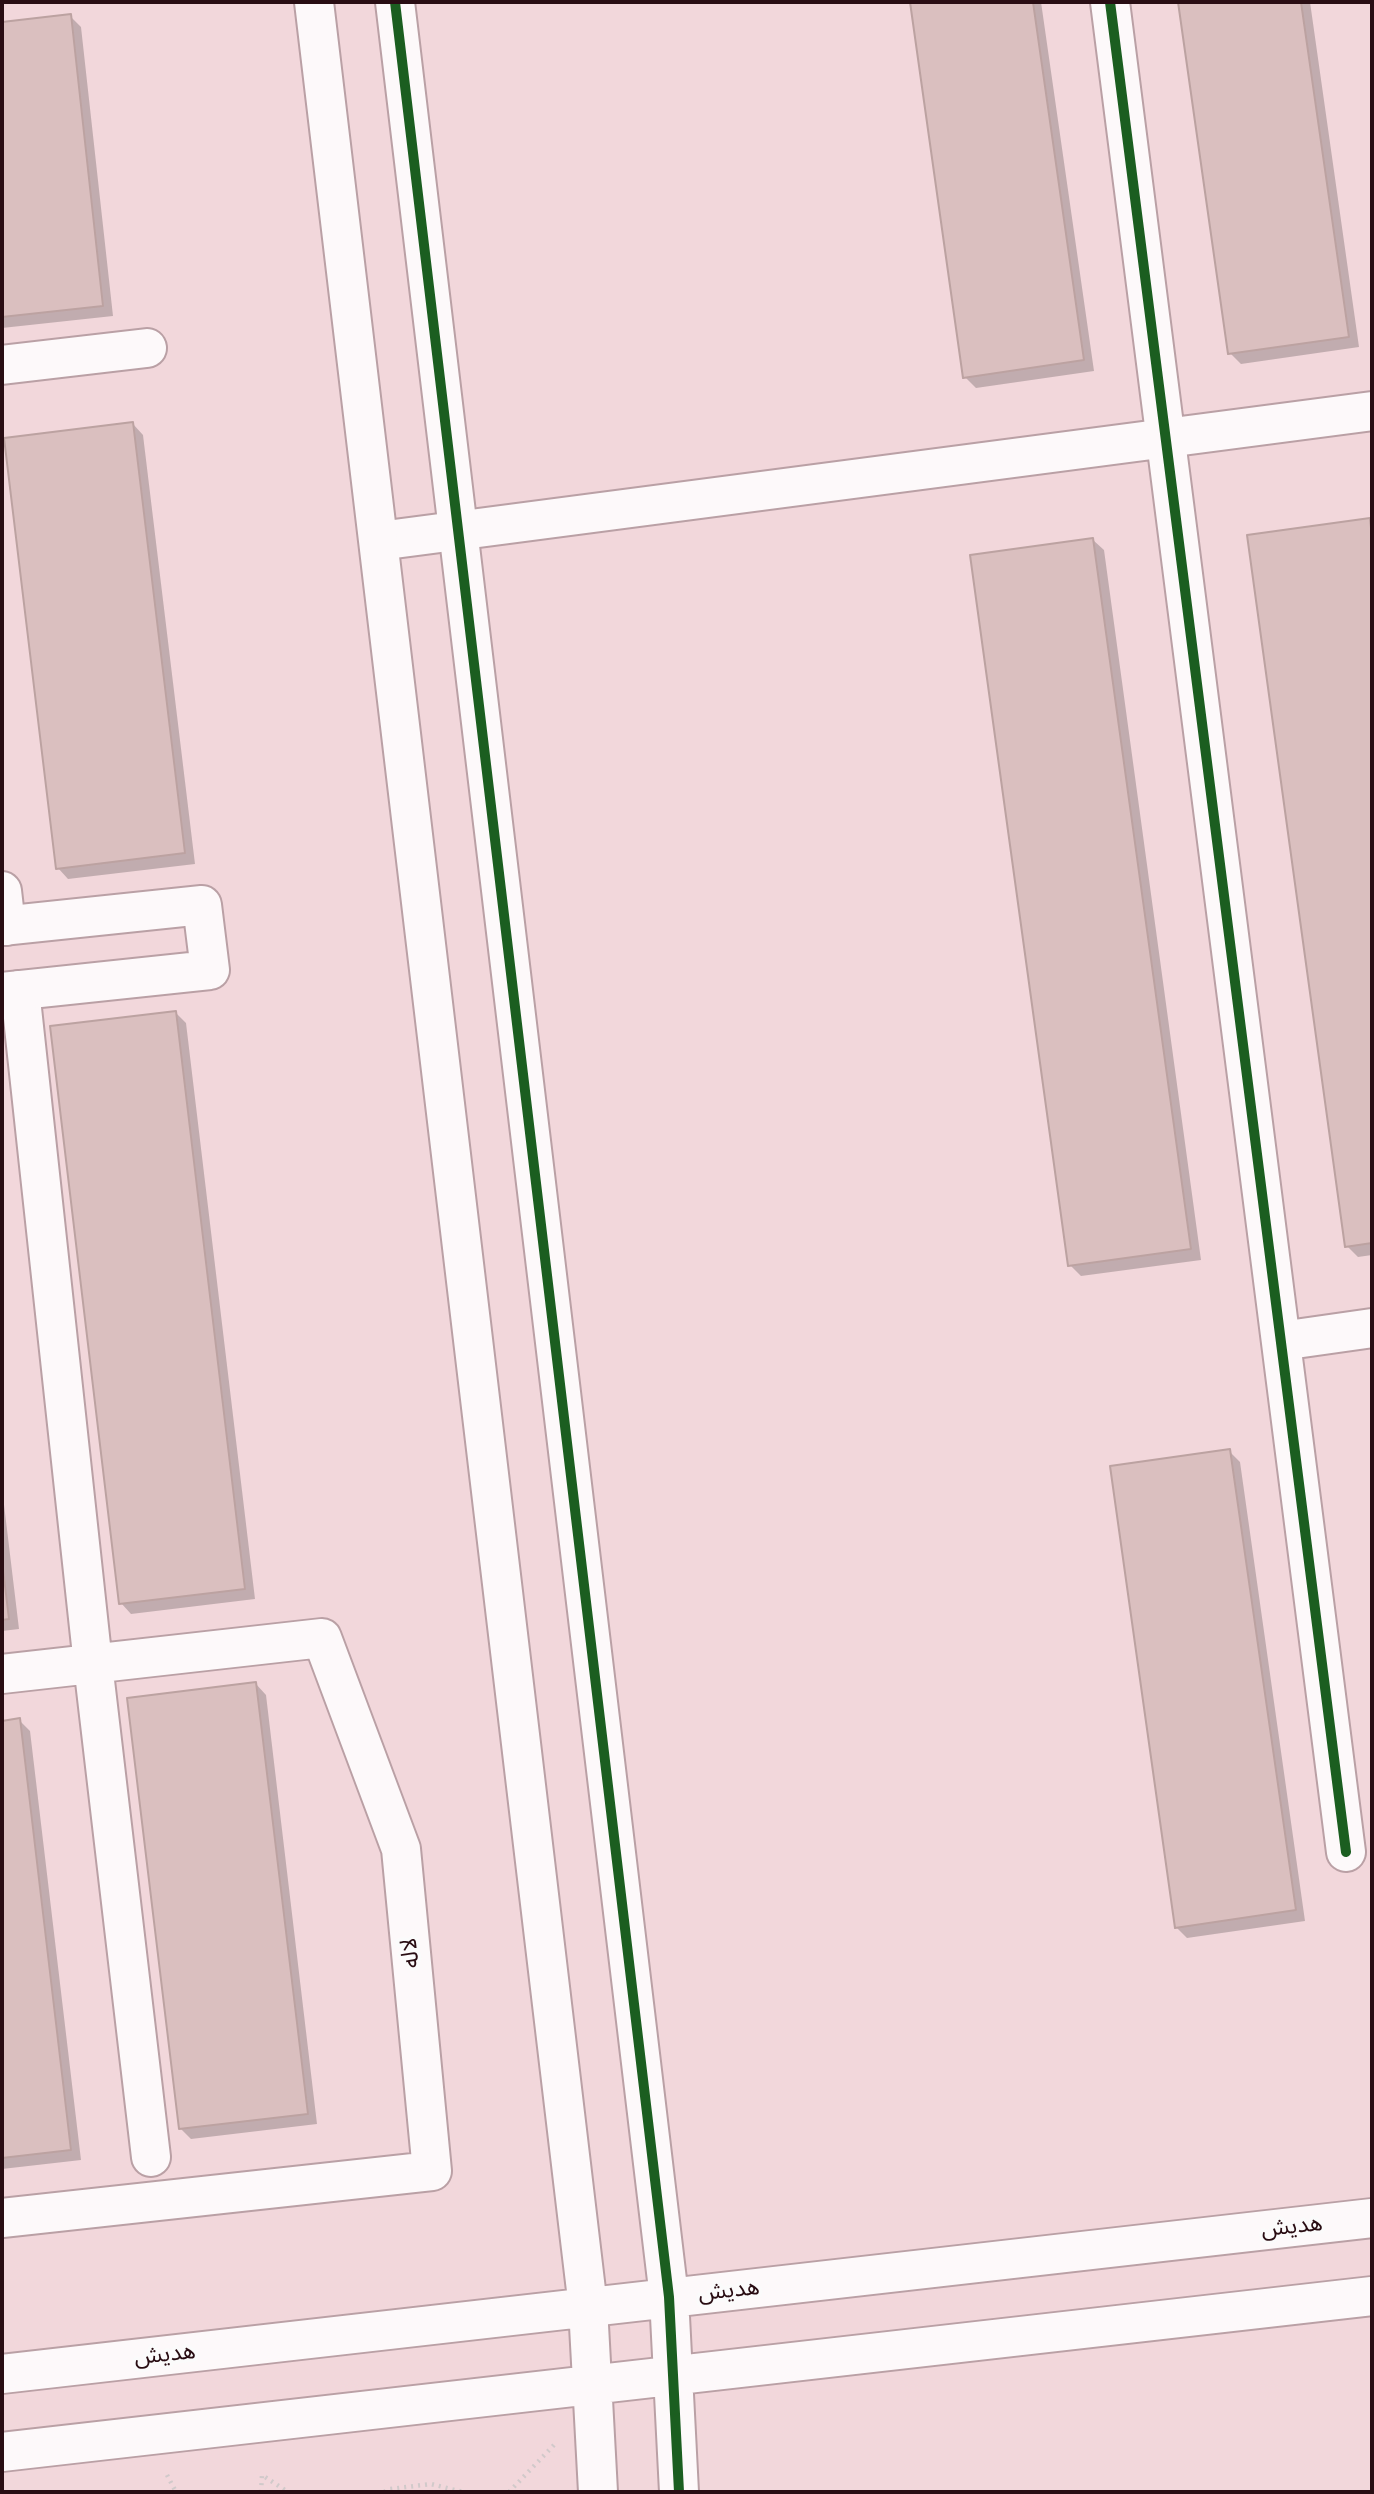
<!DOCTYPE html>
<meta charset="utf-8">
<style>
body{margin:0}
#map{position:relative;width:1374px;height:2494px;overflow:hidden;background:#f2d7db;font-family:"Archivo Narrow",sans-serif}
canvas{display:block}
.frame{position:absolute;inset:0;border:4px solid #290d13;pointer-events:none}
</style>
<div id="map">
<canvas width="1374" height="2494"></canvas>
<div class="frame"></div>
</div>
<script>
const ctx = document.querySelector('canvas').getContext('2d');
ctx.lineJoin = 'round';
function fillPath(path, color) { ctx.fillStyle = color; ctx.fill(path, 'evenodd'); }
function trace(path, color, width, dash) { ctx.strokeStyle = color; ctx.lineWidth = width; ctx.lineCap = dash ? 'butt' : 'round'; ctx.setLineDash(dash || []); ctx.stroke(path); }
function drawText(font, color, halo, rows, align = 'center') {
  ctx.font = font + ' "Archivo Narrow","Noto Sans Arabic",sans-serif'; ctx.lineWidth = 7; ctx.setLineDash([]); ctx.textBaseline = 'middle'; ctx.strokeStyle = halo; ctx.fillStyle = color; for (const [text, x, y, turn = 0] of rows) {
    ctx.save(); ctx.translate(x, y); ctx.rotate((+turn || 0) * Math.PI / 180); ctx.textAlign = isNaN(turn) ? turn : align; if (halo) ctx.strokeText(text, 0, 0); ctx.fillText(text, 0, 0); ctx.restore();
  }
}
fillPath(new Path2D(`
 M 911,2 L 1041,2 L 1094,371 L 976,388 L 965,377 Z
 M 1180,2 L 1310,2 L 1359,347 L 1241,364 L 1230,353 Z
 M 70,16 L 81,27 L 113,316 L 2,328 L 2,24 Z
 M 133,424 L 143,435 L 195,864 L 68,879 L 58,868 Z
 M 1369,520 L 1372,523 L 1372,1255 L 1358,1257 L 1347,1246 Z
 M 1093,540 L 1104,550 L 1201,1260 L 1081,1276 L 1070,1265 Z
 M 176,1013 L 186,1023 L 255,1599 L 131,1614 L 121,1603 Z
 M 1229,1451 L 1240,1462 L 1305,1921 L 1187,1938 L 1176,1927 Z
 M 2,1488 L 19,1629 L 2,1631 Z
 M 256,1684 L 266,1695 L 317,2124 L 191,2139 L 180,2128 Z
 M 19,1720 L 30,1731 L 81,2160 L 2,2169 L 2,1722 Z`), '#0003');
const building = new Path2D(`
 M 910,2 L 1033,2 L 1084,360 L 963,378 Z
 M 1178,2 L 1301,2 L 1349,337 L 1228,354 Z
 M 71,14 L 103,306 L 2,317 L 2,22 Z
 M 133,422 L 185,853 L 56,869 L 4,438 Z
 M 1370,518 L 1372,538 L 1372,1243 L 1345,1247 L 1247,535 Z
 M 1093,538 L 1191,1249 L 1068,1266 L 970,555 Z
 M 176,1011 L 245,1589 L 119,1604 L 50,1026 Z
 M 1230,1449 L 1296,1910 L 1175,1928 L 1110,1466 Z
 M 2,1561 L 9,1619 L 2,1620 Z
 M 256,1682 L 308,2114 L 179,2129 L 127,1698 Z
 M 20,1718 L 71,2150 L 2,2158 L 2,1721 Z`);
fillPath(building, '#dabfbf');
trace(building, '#bca2a1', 2);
const street = new Path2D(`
 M 1110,2 L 1346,1852
 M 2,365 L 147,348
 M 379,541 L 1372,411
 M 2,891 L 6,926
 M 20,990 L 93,1664 L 151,2157
 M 1281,1341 L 1372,1328
 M 2,1674 L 322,1638 L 401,1849 L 432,2171 L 2,2218`);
const secondary = new Path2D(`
 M 314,2 L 588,2307 L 598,2492
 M 395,2 L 669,2297 L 679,2492
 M 2,926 L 202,905 L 210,970 L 2,992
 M 2,2374 L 1372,2218
 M 2,2452 L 1372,2296`);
trace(street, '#baa0a5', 42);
trace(secondary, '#baa0a5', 42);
trace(new Path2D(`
 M 167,2475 L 176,2492
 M 261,2492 L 262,2475 L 288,2492
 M 384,2492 L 390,2489 L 431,2484 L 463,2492
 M 509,2492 L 554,2445`), '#d1c9ca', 4.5, [2, 5]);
trace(street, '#fdf9fa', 38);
trace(secondary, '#fdf9fa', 38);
trace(new Path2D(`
 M 395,2 L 669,2297 L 679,2492
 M 1110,2 L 1346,1852`), '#1b5e20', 10);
drawText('23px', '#290d13', '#fbfbfb', [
 ["لاله",411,1953,-96],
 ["هدیش",1292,2227,-6],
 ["هدیش",729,2291,-6],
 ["هدیش",165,2355,-6]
]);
</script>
